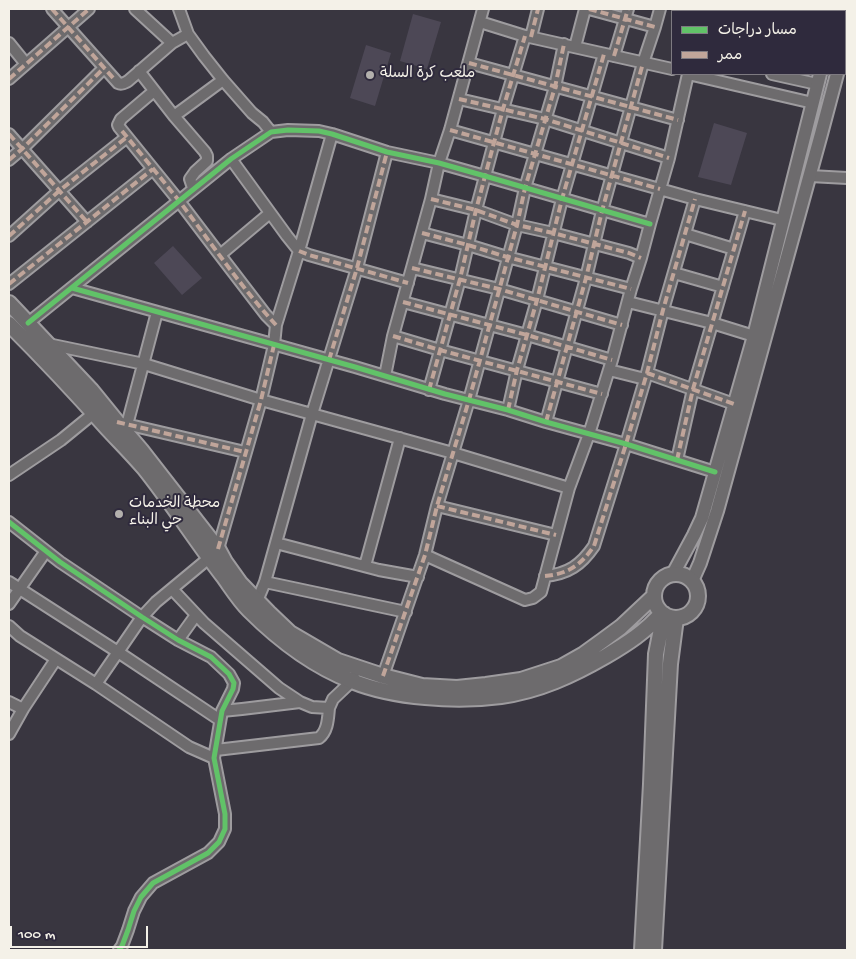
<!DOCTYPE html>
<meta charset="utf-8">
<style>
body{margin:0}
#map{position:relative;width:856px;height:959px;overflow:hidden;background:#393640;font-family:"Gochi Hand","Playpen Sans Arabic",sans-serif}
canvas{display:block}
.frame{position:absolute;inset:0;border:10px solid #f4f1e8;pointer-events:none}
.legend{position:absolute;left:671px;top:10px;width:175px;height:65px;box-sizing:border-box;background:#2f2a3d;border:1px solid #7e7a81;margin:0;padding:6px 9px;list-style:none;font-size:15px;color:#f4f1e8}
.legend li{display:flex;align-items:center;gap:10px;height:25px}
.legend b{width:25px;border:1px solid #7e7a81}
.scale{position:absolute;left:10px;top:926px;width:138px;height:22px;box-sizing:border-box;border:2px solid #f4f1e8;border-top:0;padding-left:6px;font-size:15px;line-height:18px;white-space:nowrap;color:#f4f1e8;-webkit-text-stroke:4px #2f2a3d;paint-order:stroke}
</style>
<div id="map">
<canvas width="856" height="959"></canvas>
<div class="frame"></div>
<ul class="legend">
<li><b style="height:6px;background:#61c268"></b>مسار دراجات</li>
<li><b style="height:6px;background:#c0a59a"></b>ممر</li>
</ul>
<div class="scale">100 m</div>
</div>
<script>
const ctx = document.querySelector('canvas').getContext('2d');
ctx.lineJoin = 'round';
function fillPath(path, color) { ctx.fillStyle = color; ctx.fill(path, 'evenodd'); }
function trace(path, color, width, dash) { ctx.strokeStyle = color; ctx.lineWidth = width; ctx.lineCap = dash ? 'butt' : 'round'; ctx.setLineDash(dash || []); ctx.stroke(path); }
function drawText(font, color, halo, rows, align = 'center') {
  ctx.font = font + ' "Gochi Hand","Playpen Sans Arabic",sans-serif'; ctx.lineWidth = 4; ctx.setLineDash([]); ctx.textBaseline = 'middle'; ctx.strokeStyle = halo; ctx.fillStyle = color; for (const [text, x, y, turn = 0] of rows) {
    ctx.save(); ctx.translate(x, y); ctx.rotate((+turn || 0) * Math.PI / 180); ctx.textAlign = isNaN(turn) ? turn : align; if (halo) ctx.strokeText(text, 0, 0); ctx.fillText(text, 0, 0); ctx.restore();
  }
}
fillPath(new Path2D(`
 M 413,14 L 441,22 L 427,69 L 400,61 Z
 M 366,45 L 391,53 L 375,106 L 350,98 Z
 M 714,123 L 747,133 L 731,185 L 698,177 Z
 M 173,246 L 202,278 L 182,295 L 154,263 Z`), '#4d4856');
const minor = new Path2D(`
 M 52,9 L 118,83 C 122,85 124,83 128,81 L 172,43 L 188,34
 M 135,9 L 172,43
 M 179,9 L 188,34 L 204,56 L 223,80 L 252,113 L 263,122 L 271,132
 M 589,9 L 655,27
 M 693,9 L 703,11
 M 738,11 L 739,9
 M 783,11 L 784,9
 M 480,22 L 525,36 L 672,69
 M 531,37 L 538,9
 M 9,43 L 26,64
 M 575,47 L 585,9
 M 614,56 L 628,9
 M 845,56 L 847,57
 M 469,63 L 678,120
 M 139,71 L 174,116 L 205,152 L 207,156 L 207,161 L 195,172 L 190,179 L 192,185 L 194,188
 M 688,74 L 813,103
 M 772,74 L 817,84
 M 9,79 L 89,9
 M 154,91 L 121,119 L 118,125 L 119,127 L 179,201 L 220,255 L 266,315 L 276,325
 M 459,99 L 545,119 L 669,158
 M 174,116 L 223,80
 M 450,130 L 695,199 L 782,220
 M 9,134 L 87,222
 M 231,159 L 287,236 L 299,251 L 309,255 L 408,283
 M 9,160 L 22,149 L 104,68
 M 810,176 L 847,178
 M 431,199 L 476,210 L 517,225 L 553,233 L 629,253 L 641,258
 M 422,233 L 468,245 L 507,257 L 631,289
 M 685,234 L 734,249
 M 9,236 L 59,191 L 127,137
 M 220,255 L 270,213
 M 412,268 L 499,289 L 622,325
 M 674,273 L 723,287
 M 9,284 L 153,169
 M 72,288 L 355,367 L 445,394 L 508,410 L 546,422 L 626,444 L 715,472
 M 403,302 L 527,335 L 612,360
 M 628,302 L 712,323 L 754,336
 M 28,323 L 179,201 L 231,159 L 271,132 L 288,130 L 319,131 L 332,134 L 387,152 L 439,163 L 485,176 L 650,224
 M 393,336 L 440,350 L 602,394
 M 48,344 L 144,364 L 261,400 L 453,453 L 569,488
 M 609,370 L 645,379
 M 647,373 L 734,404
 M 385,376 L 393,336 L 431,199 L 439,163 L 450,130 L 483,9
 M 429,390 L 460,279 L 476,210 L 503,109 L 525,36
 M 508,410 L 517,370 L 537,300 L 562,199 L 604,54
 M 117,422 L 245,452
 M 546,422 L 586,278 L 602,211 L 643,63 L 655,27 L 660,9
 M 127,425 L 157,312
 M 677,460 L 693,389 L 745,211
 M 9,475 L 61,440 L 94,413
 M 437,506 L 556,535
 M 9,522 L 60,562 L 142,617 L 178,640 L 211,657 L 229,674 L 234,683 L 233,689 L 222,711 L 214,758 L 225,814 L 225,829 L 219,842 L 208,853 L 153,883 L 141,897 L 134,911 L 128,930 L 122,946 L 119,950
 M 276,543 L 379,570 L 418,577
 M 218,549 L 261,400 L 274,345 L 276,325 L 299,251 L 332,134
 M 425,555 L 525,600 L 533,598 L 541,592 L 569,488 L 589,434 L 612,360 L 631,289 L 641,258 L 650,224 L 669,158 L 688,74
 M 365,566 L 400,438
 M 545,576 C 568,574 581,565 594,546 L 626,444 L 647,373 L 663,310 L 695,199
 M 9,582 L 118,652 L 220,720
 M 265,582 L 406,612
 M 172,589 L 204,623 L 279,688 L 300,702 L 312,707 L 329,708 L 333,699 L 352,681 L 354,677
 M 257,601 L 265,582 L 312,414 L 357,268 L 387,152
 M 9,604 L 46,551
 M 9,626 L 20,636 L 96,684 L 189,747 L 214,758
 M 178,640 L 196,615
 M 383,676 L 425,555 L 437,506 L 469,400 L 517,225 L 525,188 L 555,87 L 564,44
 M 96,684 L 142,617 L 156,602 L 209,558
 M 9,702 L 23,709
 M 222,711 L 242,709 L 300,702
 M 9,734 L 23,709 L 56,659
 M 216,750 L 319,738 C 328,731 328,718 329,708`);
const tertiary = new Path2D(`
 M 837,11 L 838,9
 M 845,41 L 847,31
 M 673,574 L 694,535 L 702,518 L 754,336 L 820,74
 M 692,581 L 700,563 L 717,511 L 821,134 L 837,74`);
const secondary = new Path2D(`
 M 9,303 L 91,390 L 117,422 L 141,450 L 218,549 L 225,562 L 240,583 L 269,613 L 290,633 L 338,661 L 383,676 L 422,686 L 457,688 L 486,685 L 521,680 L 561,667 L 584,654 L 602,641 L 621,627 L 654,596
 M 9,324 C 43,358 75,392 107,428 C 119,441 132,454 144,468 C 172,503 196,541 223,576 C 231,587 239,600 249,610 C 278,639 313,666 352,681 C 394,698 456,702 501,696 C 539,691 573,675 606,656 C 628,643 645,632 662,613
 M654 596a22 22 0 1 1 44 0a22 22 0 1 1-44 0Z
 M 642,950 L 651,784 L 656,654 L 664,614
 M 654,950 L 670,664 L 676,618`);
trace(minor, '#9e9c9f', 14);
trace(tertiary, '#9e9c9f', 16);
trace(secondary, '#9e9c9f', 18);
trace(minor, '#6d6b6d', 10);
trace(tertiary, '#6d6b6d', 12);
trace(secondary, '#6d6b6d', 14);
trace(new Path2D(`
 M 52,9 L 114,79
 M 589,9 L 655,27
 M 693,9 L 703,11
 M 738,11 L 739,9
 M 783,11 L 784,9
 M 531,37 L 538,9
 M 614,56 L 628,9
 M 469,63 L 678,120
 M 9,79 L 89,9
 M 459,99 L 545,119 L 669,158
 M 450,130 L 660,189
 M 122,131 C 141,154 161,178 180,202 C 211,243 241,287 276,325
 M 9,134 L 87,222
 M 9,160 L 22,149 L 104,68
 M 431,199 L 476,210 L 517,225 L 553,233 L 629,253 L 641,258
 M 422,233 L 468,245 L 507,257 L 631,289
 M 9,236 L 59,191 L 127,137
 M 299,251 L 309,255 L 408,283
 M 412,268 L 499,289 L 622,325
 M 9,284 L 153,169
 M 403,302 L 527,335 L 612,360
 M 393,336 L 440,350 L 602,394
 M 329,360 L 357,268 L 387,152
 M 647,373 L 734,404
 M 429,390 L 460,279 L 476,210 L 503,109 L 525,36
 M 508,410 L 517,370 L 537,300 L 562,199 L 604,54
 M 117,422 L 245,452
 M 546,422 L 586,278 L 602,211 L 643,63
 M 677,460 L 693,389 L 745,211
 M 437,506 L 556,535
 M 218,549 L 261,400 L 274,345
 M 545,576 C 568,574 581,565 594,546 L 626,444 L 647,373 L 663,310 L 695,199
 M 383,676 L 425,555 L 437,506 L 469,400 L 517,225 L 525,188 L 555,87 L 564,44`), '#c0a59a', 4, [8, 4]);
trace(new Path2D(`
 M 72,288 L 355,367 L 445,394 L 508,410 L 546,422 L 626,444 L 715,472
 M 28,323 L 179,201 L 231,159 L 271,132 L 288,130 L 319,131 L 332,134 L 387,152 L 439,163 L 485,176 L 650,224
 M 9,522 L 60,562 L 142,617 L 178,640 L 211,657 L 229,674 L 234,683 L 233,689 L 222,711 L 214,758 L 225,814 L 225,829 L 219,842 L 208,853 L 153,883 L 141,897 L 134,911 L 128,930 L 122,946 L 119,950`), '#61c268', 5);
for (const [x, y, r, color] of [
 [370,75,5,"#b3b0ad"],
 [119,514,5,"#b3b0ad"]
]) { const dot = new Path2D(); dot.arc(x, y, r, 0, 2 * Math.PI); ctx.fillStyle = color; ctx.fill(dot); trace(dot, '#2f2a3d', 2); }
drawText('15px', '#f4f1e8', '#2f2a3d', [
 ["ملعب كرة السلة",380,75],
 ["محطة الخدمات",129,505],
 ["حي البناء",129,522]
], 'left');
</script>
